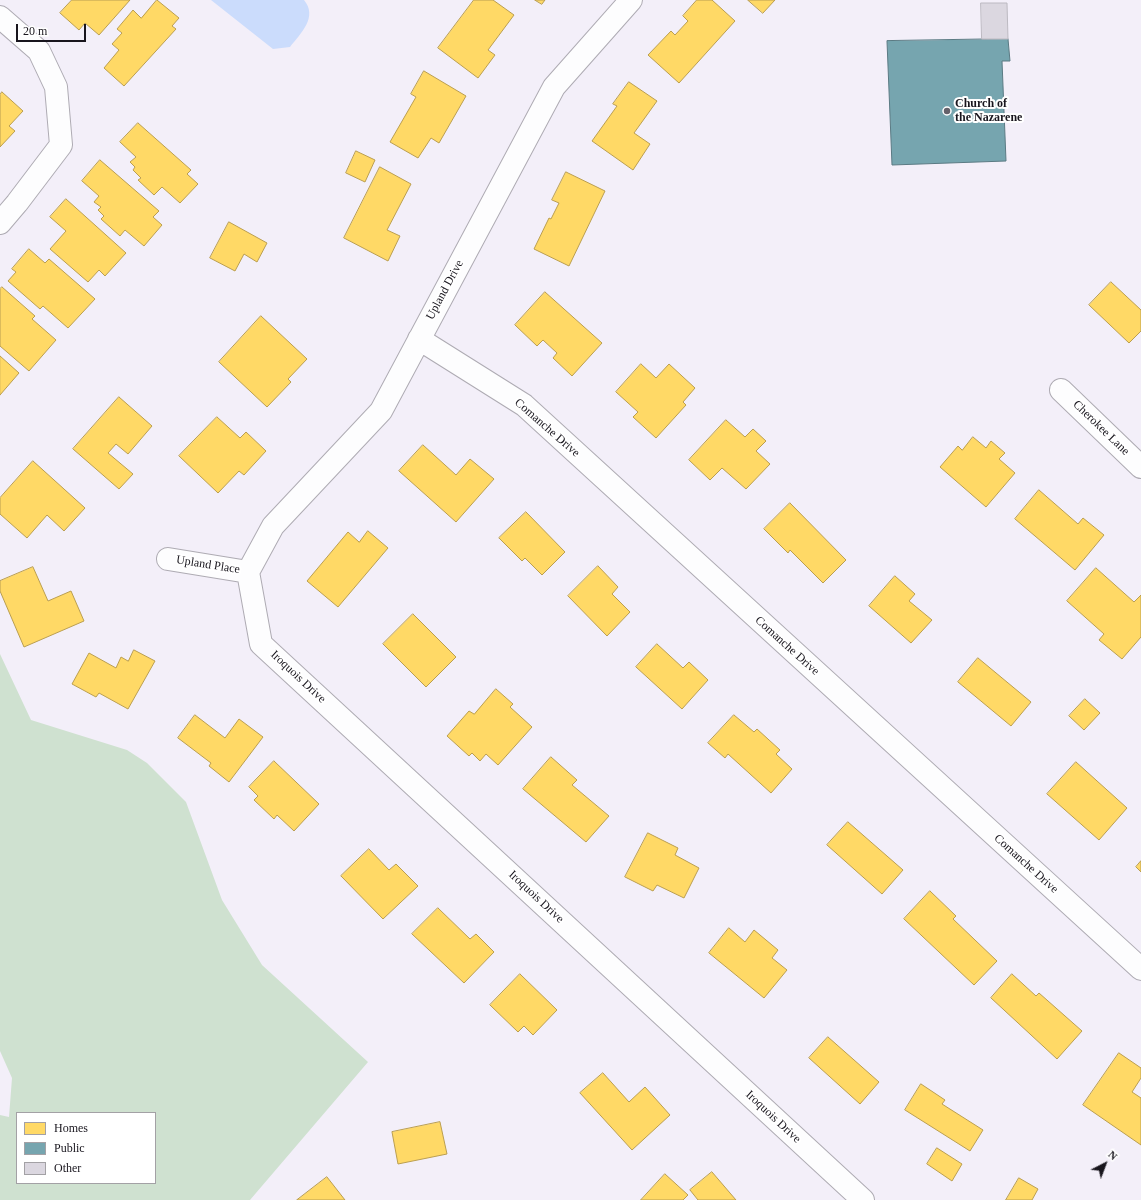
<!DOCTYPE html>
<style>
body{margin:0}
#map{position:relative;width:1141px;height:1200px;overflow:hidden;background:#f3eff9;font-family:"Times New Roman",serif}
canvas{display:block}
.legend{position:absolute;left:16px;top:1112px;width:140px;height:72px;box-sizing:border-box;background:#fff;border:1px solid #a3a1a5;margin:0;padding:5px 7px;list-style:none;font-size:12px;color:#18151d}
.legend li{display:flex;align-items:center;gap:8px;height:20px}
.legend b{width:20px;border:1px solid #a3a1a5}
.north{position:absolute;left:1085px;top:1144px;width:40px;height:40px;-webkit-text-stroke:3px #fff;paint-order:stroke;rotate:42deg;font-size:11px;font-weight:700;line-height:16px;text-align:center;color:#18151d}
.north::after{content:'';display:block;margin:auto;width:14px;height:18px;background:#18151d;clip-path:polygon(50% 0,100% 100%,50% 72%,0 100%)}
.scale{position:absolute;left:16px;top:24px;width:70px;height:18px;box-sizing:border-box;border:2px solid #18151d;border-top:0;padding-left:5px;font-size:12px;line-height:14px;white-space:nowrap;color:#18151d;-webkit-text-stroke:3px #fff;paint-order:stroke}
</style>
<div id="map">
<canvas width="1141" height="1200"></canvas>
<ul class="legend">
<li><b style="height:11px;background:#ffd966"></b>Homes</li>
<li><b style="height:11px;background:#76a5af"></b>Public</li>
<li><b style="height:11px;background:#dbd7e0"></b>Other</li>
</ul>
<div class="north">N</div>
<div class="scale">20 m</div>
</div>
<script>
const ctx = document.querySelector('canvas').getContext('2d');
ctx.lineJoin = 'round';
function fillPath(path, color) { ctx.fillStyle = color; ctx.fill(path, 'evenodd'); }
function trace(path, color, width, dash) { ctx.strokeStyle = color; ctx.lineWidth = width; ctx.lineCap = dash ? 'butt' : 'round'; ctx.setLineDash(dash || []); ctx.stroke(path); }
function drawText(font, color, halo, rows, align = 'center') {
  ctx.font = font + ' "Times New Roman",serif'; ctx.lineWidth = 4; ctx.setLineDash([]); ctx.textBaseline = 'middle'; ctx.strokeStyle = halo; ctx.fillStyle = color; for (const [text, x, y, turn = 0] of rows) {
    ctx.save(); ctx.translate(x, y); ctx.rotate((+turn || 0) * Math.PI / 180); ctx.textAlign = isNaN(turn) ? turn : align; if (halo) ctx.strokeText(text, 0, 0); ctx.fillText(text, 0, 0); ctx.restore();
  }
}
fillPath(new Path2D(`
 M 0,654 L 31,720 L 127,750 L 147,763 L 186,802 L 222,900 L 262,965 L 368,1062 L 250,1200 L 0,1200 L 0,1115 L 9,1117 L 12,1078 L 0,1051 ZM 17,1113 L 155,1113 L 155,1183 L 17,1183 Z`), '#cfe1d0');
fillPath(new Path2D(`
 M 211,0 L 304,0 C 318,17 301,33 290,47 L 273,49 Z`), '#cbdcfc');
const homes = new Path2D(`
 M 72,0 L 130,0 L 99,35 L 85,23 L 79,30 L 60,13 Z
 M 157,0 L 179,18 L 172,26 L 176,29 L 124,86 L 104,68 L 119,50 L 112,44 L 122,33 L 117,29 L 133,10 L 141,18 Z
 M 474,0 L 493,0 L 514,15 L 488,50 L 495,55 L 478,78 L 438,48 Z
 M 535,0 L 545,0 L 542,4 Z
 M 697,0 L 712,0 L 735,21 L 679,83 L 648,55 L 671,31 L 675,35 L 688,21 L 683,16 Z
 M 748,0 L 775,0 L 763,13 Z
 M 424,71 L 466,96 L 439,143 L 431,138 L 418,158 L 390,142 L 416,97 L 411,94 Z
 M 629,82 L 657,101 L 634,133 L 650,144 L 633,170 L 592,141 L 617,106 L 613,104 Z
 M 2,92 L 23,111 L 9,126 L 15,131 L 0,147 L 0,95 Z
 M 138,123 L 191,170 L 187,174 L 198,184 L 180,203 L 162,187 L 154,195 L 138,180 L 141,178 L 133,170 L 135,167 L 130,162 L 136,157 L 120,142 Z
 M 356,151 L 375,160 L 365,182 L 346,173 Z
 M 100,160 L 159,211 L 153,217 L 162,225 L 144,246 L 125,230 L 120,236 L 101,219 L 104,216 L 98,210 L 101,207 L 94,202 L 99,196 L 82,181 Z
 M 380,167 L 411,184 L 387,230 L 400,236 L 388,261 L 344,238 Z
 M 566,172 L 605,191 L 569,266 L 534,249 L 549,218 L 551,219 L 559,203 L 552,200 Z
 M 66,199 L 126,253 L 105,276 L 99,270 L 88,282 L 50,249 L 66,231 L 50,217 Z
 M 229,222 L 267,243 L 257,262 L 244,254 L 235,271 L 210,258 Z
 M 29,249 L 45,263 L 49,259 L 95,299 L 68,328 L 43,306 L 40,309 L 8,281 L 16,272 L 12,269 Z
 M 1111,282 L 1141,310 L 1141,331 L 1129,343 L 1089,305 Z
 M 2,287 L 35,316 L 32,319 L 56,340 L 29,371 L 0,346 L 0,289 Z
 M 545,292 L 602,343 L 572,376 L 553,358 L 557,353 L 543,340 L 537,346 L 515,325 Z
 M 261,316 L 307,359 L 288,379 L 291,382 L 267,407 L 219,362 Z
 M 0,356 L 19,373 L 0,395 Z
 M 641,364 L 656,378 L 669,364 L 695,388 L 683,402 L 686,405 L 656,438 L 633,417 L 638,412 L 616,392 Z
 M 119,397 L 152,426 L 128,454 L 116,444 L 108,453 L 133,474 L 119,489 L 73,449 Z
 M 217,417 L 240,438 L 246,432 L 266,451 L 244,475 L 239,471 L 218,493 L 179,456 Z
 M 726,420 L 745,437 L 753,429 L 766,441 L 756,451 L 770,464 L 746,489 L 722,468 L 710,480 L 689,460 Z
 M 973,437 L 986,448 L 991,441 L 1005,453 L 999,459 L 1015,473 L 986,507 L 940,467 L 958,446 L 962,450 Z
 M 423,445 L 456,475 L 470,459 L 494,479 L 456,522 L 399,471 Z
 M 33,461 L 85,508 L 64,531 L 47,515 L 27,538 L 0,514 L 0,498 Z
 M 1039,490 L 1078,524 L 1083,518 L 1104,535 L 1075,570 L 1015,519 Z
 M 790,503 L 846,560 L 823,583 L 790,550 L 788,553 L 764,529 Z
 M 526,512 L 565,552 L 542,575 L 525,558 L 522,561 L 499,538 Z
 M 368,531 L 388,548 L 338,607 L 307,581 L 348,532 L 359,542 Z
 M 598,566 L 618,587 L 612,594 L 630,612 L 607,636 L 568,596 Z
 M 33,567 L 48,601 L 71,591 L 84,621 L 24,647 L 0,591 L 0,581 Z
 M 1096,568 L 1134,602 L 1141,595 L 1141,637 L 1122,659 L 1099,640 L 1104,634 L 1067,601 Z
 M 895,576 L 915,594 L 909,601 L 932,620 L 911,643 L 869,606 Z
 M 413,614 L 456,657 L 426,687 L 383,644 Z
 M 657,644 L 683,668 L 689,662 L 708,680 L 682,709 L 636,667 Z
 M 134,650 L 155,661 L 128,709 L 99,693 L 96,697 L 72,684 L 89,653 L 116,668 L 121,657 L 128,661 Z
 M 978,658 L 1031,702 L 1011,726 L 958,682 Z
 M 496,689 L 513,704 L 510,707 L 532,727 L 498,765 L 486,754 L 480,761 L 472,753 L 469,756 L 447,736 L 469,711 L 474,714 Z
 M 1085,699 L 1100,713 L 1084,730 L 1069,716 Z
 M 195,715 L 225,738 L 239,719 L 263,737 L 229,782 L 209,766 L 211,763 L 178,738 Z
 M 734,715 L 754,732 L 757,729 L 780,750 L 776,754 L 792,769 L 771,793 L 728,754 L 725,758 L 708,743 Z
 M 551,757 L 577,780 L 572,785 L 609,816 L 586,842 L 523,789 Z
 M 274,761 L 319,804 L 294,831 L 277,815 L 274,819 L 254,800 L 258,796 L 249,787 Z
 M 1076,762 L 1127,808 L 1099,840 L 1047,794 Z
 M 848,822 L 903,870 L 882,894 L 827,845 Z
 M 648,833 L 678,848 L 675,855 L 699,868 L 684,898 L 657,885 L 653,891 L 625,877 Z
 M 369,849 L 389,870 L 396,864 L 418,886 L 383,919 L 341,876 Z
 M 1141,861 L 1141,872 L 1136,867 Z
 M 930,891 L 956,916 L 953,919 L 997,961 L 974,985 L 904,919 Z
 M 438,908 L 470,939 L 476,934 L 494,952 L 464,983 L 412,934 Z
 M 729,928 L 745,942 L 754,930 L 778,950 L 772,958 L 787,970 L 764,998 L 709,953 Z
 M 520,974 L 557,1010 L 533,1035 L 524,1026 L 518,1032 L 490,1005 Z
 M 1012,974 L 1036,996 L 1039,993 L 1082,1031 L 1057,1059 L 991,998 Z
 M 828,1037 L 879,1082 L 860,1104 L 809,1058 Z
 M 1119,1053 L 1141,1068 L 1141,1078 L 1132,1092 L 1141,1098 L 1141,1145 L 1083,1105 Z
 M 603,1073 L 629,1102 L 645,1087 L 670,1115 L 632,1150 L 580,1093 Z
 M 921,1084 L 945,1100 L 942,1104 L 983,1130 L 970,1151 L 905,1110 Z
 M 440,1122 L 447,1154 L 398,1164 L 392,1132 Z
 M 937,1148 L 962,1164 L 952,1181 L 927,1164 Z
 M 712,1172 L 736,1200 L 698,1200 L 690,1190 Z
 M 665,1174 L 688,1195 L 683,1200 L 641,1200 Z
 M 327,1177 L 345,1200 L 297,1200 Z
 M 1019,1178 L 1038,1189 L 1032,1200 L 1006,1200 Z`);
fillPath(homes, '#ffd966');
trace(homes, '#ba9e50', 1);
const public = new Path2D(`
 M 1008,39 L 1010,61 L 1002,61 L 1006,161 L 892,165 L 887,41 Z`);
fillPath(public, '#76a5af');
trace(public, '#5a7a83', 1);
const building = new Path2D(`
 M 981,3 L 1007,3 L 1008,39 L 982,39 Z`);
fillPath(building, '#dbd7e0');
trace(building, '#bcb9c1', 1);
const minor = new Path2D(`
 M 0,17 L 39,51 L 56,87 L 61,145 L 17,203 L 0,223
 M 419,339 L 524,405 L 1141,969
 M 1061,390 L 1141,467
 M 168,559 L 248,572
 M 248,572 L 261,644 L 863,1200
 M 248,572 L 273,526 L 381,411 L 554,87 L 631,0`);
trace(minor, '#aeabb3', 24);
trace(minor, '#fdfdfe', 22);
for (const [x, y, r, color] of [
 [947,111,4,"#65616a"]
]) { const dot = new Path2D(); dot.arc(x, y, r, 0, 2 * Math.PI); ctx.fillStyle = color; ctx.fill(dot); trace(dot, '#fff', 1.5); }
drawText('bold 12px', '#18151d', '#fff', [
 ["Church of",955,104],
 ["the Nazarene",955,118]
], 'left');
drawText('12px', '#18151d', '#fff', [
 ["Upland Drive",445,290,-62],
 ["Comanche Drive",547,428,41],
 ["Cherokee Lane",1101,428,44],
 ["Upland Place",208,565,9],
 ["Comanche Drive",787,646,42],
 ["Iroquois Drive",298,677,43],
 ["Comanche Drive",1026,864,42],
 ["Iroquois Drive",536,897,43],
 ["Iroquois Drive",773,1117,43]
]);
</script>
